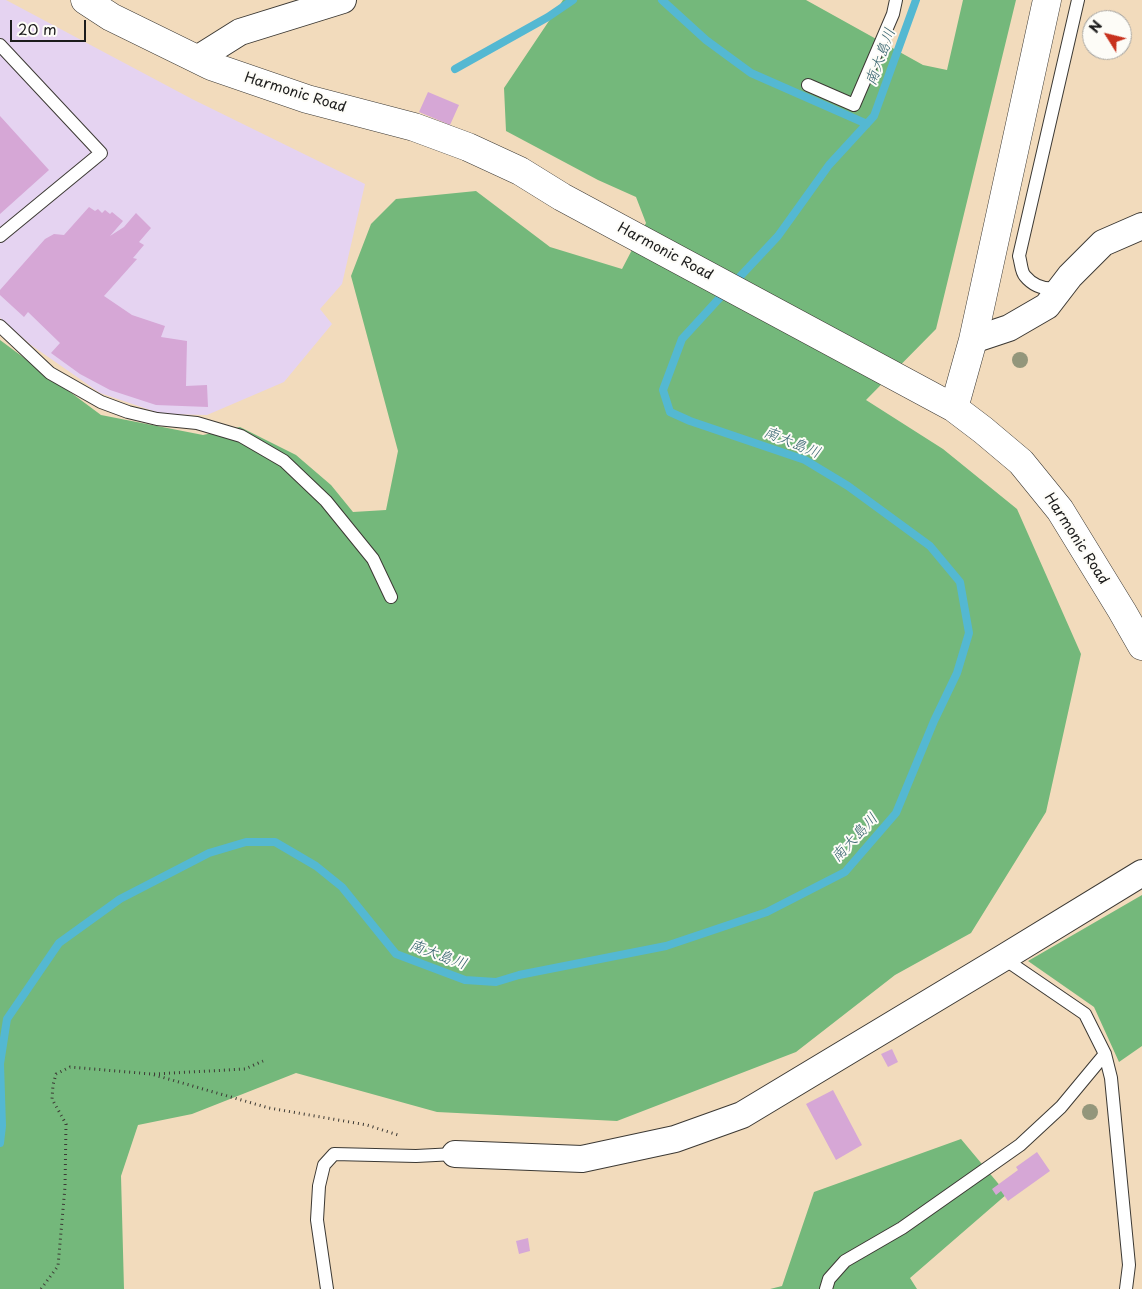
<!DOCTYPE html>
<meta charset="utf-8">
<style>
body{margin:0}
#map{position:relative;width:1142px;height:1289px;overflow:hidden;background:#f2dbbc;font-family:"Playpen Sans",sans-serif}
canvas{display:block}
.north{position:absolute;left:1082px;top:10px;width:50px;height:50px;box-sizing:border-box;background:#fdfcf7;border:1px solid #a3a29f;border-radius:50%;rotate:306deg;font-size:14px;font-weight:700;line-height:20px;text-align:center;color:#1c1c1c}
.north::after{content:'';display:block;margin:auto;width:18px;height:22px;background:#c8321e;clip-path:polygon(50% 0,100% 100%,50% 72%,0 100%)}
.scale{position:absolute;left:10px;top:20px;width:76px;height:22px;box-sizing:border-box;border:2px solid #1c1c1c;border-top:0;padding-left:6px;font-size:15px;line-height:18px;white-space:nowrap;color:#1c1c1c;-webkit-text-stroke:4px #fdfcf7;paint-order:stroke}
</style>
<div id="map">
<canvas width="1142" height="1289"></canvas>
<div class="north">N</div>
<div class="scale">20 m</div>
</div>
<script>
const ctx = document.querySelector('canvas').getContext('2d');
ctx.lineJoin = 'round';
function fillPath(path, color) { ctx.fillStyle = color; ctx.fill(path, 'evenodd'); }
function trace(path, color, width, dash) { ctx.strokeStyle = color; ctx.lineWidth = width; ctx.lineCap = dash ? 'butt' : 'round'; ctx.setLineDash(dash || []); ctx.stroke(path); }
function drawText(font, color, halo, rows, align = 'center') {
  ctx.font = font + ' "Playpen Sans","Klee One",sans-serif'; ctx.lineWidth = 4; ctx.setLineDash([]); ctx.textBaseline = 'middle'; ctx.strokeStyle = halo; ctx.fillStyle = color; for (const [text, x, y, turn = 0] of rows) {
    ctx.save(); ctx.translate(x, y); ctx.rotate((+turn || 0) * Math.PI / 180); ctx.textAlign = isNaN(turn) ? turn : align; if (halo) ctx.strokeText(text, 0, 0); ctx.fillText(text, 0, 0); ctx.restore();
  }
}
fillPath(new Path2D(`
 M 0,0 L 6,0 L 192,99 L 365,184 L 342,284 L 320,309 L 332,324 L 284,382 L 207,415 L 162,414 L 100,393 L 31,345 L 0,318 Z`), '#e5d3f1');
fillPath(new Path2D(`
 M 563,0 L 806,0 L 923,65 L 947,70 L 963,0 L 1016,0 L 936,329 L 866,400 L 943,449 L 1017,509 L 1081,654 L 1046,812 L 971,933 L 895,975 L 796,1052 L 617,1121 L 437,1112 L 296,1073 L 192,1114 L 138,1125 L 121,1176 L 124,1289 L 0,1289 L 0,340 L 101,415 L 203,435 L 240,427 L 296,455 L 331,485 L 353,512 L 386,510 L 398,451 L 351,276 L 371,224 L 396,199 L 476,191 L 550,247 L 622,269 L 646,223 L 636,197 L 598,180 L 506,131 L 504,88 Z
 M 1142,895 L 1142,1046 L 1119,1062 L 1094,1007 L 1028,961 Z
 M 961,1139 L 1007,1194 L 910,1278 L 917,1289 L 770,1289 L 782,1286 L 814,1192 Z`), '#74b87b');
trace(new Path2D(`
 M 662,0 L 706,40 L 751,73 L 867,124
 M 455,69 L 548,17 L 573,0
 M 734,283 L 778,236 L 829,165 L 874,116 L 916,0
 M 0,1143 L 2,1126 L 0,1064 L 7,1019 L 59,943 L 120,899 L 209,853 L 246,842 L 275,842 L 316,866 L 342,887 L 396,954 L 465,980 L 496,982 L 519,975 L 666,946 L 767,912 L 845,872 L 896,813 L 934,721 L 957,673 L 969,633 L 960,582 L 930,546 L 848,486 L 805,460 L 690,421 L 670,412 L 663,390 L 682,339 L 726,291`), '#54b8d2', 8);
fillPath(new Path2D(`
 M 428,92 L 459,105 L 450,125 L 419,112 Z
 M 0,116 L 49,170 L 0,214 Z
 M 89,207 L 95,211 L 98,209 L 102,213 L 105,210 L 110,214 L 112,212 L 123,221 L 110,236 L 124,227 L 136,213 L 151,228 L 139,242 L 144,245 L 133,258 L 137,259 L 104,296 L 132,315 L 165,326 L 161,337 L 187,341 L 186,386 L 207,385 L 208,407 L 156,405 L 110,390 L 80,374 L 51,353 L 60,343 L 28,312 L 24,317 L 0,295 L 0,290 L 45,239 L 54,234 L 64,235 Z
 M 892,1049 L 898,1062 L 888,1067 L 881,1054 Z
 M 833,1090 L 862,1145 L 836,1160 L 806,1104 Z
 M 1037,1152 L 1050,1171 L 1008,1201 L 1001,1191 L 996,1195 L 992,1189 L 1018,1170 L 1016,1167 Z
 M 528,1238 L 530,1251 L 519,1254 L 516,1241 Z`), '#d6a7d6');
const service = new Path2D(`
 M 0,45 L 101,153 L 0,236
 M 808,85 L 854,105 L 893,14 L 896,0
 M 1060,288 C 1047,290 1034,287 1025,276 C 1021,272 1021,262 1019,256 L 1078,0
 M 0,326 L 50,373 L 101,402 L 128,412 L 157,419 L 197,423 L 241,436 L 284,461 L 326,501 L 373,559 L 391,597
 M 1003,958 L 1085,1014 L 1105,1054 L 1111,1078 L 1129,1265 L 1126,1289
 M 327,1289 L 317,1220 L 319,1186 L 324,1165 L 334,1154 L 416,1156 L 455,1154
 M 826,1289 L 829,1279 L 845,1261 L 902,1228 L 1020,1145 L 1061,1107 L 1105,1054`);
const minor = new Path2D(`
 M 197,59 L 240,32 L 343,0
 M 973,340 L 1009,328 L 1047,306 L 1070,276 L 1103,243 L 1142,226
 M 455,1154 L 582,1159 L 675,1139 L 742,1115 L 1003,958 L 1142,873`);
const tertiary = new Path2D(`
 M 85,0 L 111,17 L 211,66 L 307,99 L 414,127 L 468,147 L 520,171 L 562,197 L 954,408 L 983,430 L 1021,462 L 1060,510 L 1122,611 L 1142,646
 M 954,408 L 973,340 L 1047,0`);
trace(service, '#3c3934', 14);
trace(minor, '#3c3934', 28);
trace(tertiary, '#3c3934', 29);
trace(new Path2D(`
 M 154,1074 L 245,1069 L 263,1061
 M 41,1289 L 58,1266 L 65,1187 L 66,1124 L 52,1099 L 53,1085 L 56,1074 L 70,1067 L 151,1074 L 269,1108 L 367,1125 L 398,1135`), '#3c3934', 3, [1, 4]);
trace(service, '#fff', 12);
trace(minor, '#fff', 26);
trace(tertiary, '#fff', 28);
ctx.fillStyle = '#93967b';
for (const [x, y] of [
 [1020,360],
 [1090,1112]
]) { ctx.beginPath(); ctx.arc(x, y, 8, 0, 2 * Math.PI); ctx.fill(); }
drawText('14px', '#1c1c1c', '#fdfcf7', [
 ["Harmonic Road",295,93,17],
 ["Harmonic Road",665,252,28],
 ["Harmonic Road",1076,539,57]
]);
drawText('italic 15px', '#35626e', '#fdfcf7', [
 ["南大島川",881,57,-70],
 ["南大島川",792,443,22],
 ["南大島川",855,838,-47],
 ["南大島川",438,955,20]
]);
</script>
